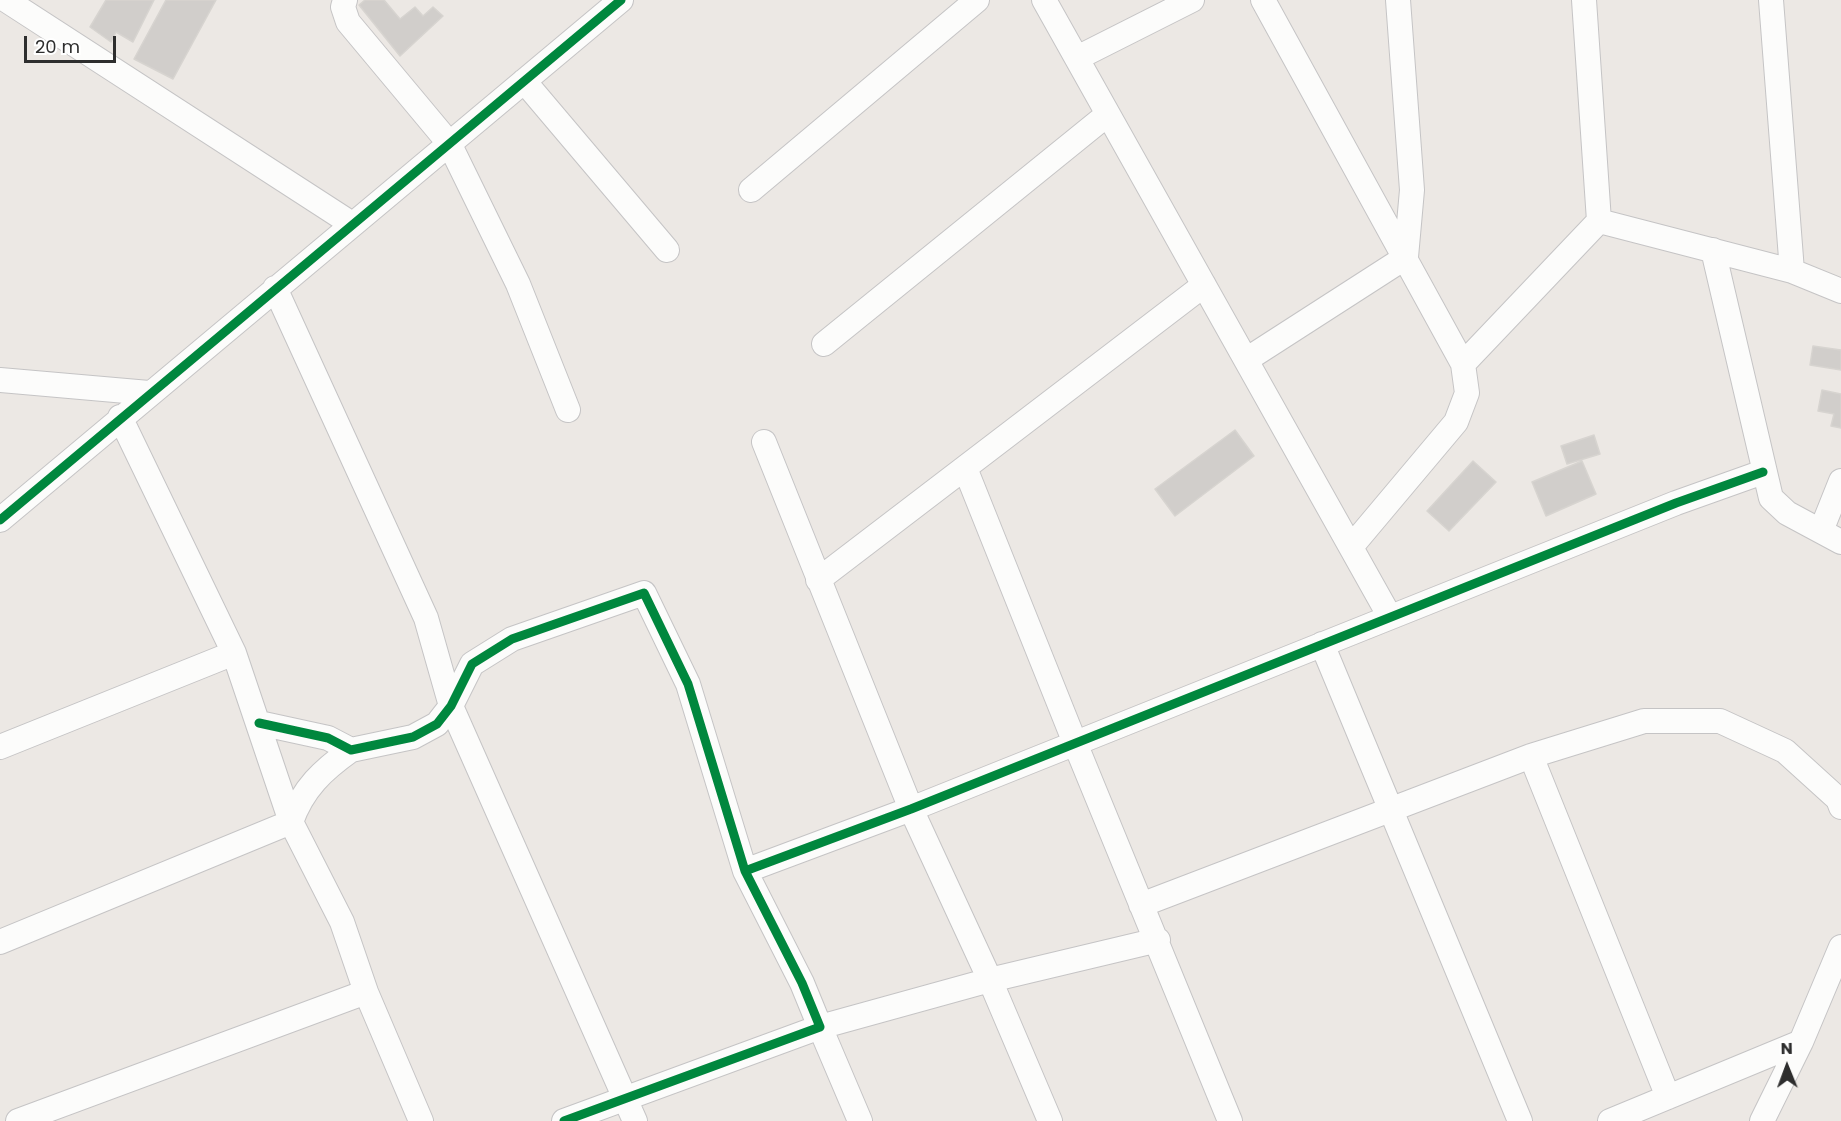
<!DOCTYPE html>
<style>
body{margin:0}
#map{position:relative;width:1841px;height:1121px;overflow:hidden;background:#ece8e4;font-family:Poppins,sans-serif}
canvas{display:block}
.north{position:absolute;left:1757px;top:1037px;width:60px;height:60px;-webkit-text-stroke:4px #fff;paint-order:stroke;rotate:359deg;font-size:16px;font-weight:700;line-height:24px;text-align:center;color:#2e2e2e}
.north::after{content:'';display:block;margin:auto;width:21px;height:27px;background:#2e2e2e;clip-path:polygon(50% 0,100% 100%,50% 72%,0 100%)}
.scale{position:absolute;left:24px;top:36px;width:92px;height:27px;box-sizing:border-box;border:3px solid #2e2e2e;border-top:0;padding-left:8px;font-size:18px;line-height:21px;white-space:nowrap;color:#2e2e2e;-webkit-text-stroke:4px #fff;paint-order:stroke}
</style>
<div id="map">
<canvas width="1841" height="1121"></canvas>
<div class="north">N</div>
<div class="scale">20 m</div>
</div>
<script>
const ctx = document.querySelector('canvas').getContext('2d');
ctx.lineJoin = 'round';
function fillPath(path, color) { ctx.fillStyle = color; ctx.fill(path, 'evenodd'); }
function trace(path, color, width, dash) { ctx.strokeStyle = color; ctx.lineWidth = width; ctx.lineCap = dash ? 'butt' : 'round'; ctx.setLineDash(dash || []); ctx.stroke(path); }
const building = new Path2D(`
 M 106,0 L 154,0 L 133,42 L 116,32 L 111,42 L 90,27 Z
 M 166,0 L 216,0 L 173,79 L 134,59 Z
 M 365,0 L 384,0 L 400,19 L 415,7 L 423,16 L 433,7 L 443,16 L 400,56 L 359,5 Z
 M 1813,346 L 1841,350 L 1841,370 L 1810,365 Z
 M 1822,390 L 1841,394 L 1841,428 L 1831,426 L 1834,414 L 1818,411 Z
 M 1235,430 L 1254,456 L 1175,516 L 1155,489 Z
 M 1594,435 L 1600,454 L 1567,464 L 1561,446 Z
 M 1473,461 L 1496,482 L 1449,531 L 1427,511 Z
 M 1582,461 L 1596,494 L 1546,516 L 1532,482 Z`);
fillPath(building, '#d1cecb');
trace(building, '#d7d4d0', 1.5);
const street = new Path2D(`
 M 6,0 L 352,224
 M 345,0 L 343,7 L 348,22 L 449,143 L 518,284 L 568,410
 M 1044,0 L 1390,617
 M 1263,0 L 1463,364 L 1467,393 L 1456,422 L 1351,547
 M 1771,0 L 1792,271
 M 1077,58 L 1192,0
 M 524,81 L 667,250
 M 751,190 L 977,0
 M 1599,221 L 1792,271 L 1841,291
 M 1713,250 L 1771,498 L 1787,513 L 1841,542
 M 275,288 L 426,618 L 451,706 L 635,1121
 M 824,344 L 1108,114
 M 1246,360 L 1406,257 L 1412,190 L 1398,0
 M 1463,364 L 1599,221 L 1584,0
 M 0,380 L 149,393
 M 120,417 L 234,653 L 291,822 L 342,922 L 366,992 L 421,1121
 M 764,442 L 911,809 L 990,980 L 1050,1121
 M 965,468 L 1075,743 L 1230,1121
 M 0,520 L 621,0
 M 1821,531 L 1841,481
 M 818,580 L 1204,285
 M 1322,644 L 1520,1121
 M 259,723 L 328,738 L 351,750 L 413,737 L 437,724 L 451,706 L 472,664 L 512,639 L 644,593 L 688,684 L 745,871 L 802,983 L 820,1027 L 564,1121
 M 0,747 L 234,653
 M 1531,756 L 1668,1097
 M 745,871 L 911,809 L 1676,503 L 1763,472
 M 1141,905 L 1531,756 L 1644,721 L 1720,721 L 1785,751 L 1838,799 L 1841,807
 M 0,942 L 291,822 C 303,788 323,770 351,750
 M 18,1121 L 366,992
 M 860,1121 L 820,1027 L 990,980 L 1158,940
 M 1610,1121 L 1801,1042
 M 1762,1121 L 1801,1042 L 1841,947`);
trace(street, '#c5c4c5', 26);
trace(street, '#fcfcfb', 24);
trace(new Path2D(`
 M 0,520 L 621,0
 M 259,723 L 328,738 L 351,750 L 413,737 L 437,724 L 451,706 L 472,664 L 512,639 L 644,593 L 688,684 L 745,871 L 802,983 L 820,1027 L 564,1121
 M 745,871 L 911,809 L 1676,503 L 1763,472`), '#00873e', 9);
</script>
